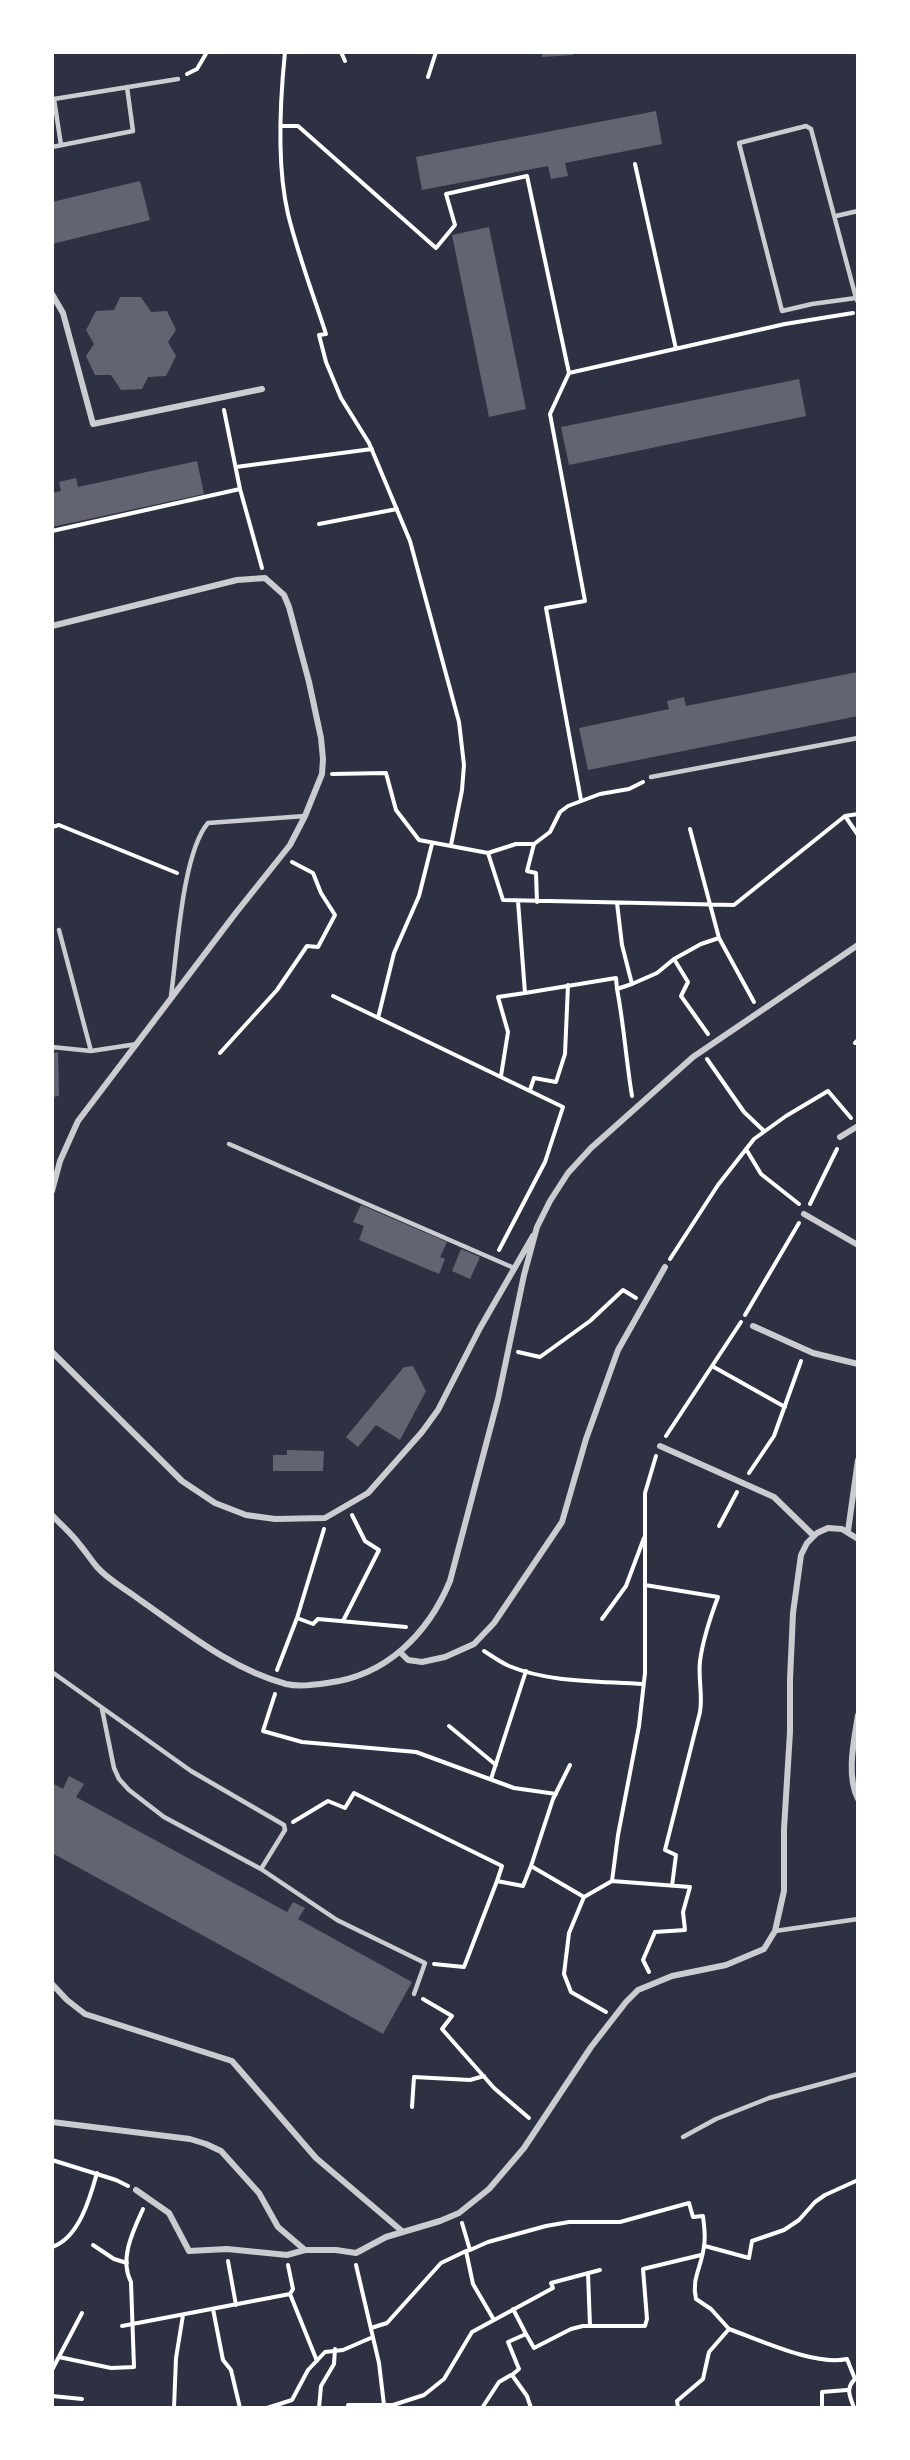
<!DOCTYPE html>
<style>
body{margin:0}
#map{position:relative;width:910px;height:2460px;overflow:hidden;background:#2d3142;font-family:Barlow,sans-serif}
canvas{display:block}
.frame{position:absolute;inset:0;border:54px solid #fff;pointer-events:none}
</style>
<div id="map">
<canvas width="910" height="2460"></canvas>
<div class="frame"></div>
</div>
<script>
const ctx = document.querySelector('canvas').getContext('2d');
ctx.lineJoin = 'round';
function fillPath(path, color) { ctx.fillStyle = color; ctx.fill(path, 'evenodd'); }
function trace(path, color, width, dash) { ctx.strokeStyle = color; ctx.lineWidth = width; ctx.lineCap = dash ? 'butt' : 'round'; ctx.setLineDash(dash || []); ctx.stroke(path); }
fillPath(new Path2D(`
 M 542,52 L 573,52 L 573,55 L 542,57 Z
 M 656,111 L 662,144 L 565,163 L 568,176 L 551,179 L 548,166 L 422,190 L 416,157 Z
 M 140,181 L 150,220 L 52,244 L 52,202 Z
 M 489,227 L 526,409 L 489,417 L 452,235 Z
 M 120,297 L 141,297 L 151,312 L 167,311 L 176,330 L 168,342 L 176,356 L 166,376 L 148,377 L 142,389 L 121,390 L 111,375 L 95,375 L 86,356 L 94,344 L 86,330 L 96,311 L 114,310 Z
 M 799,379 L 806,416 L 569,465 L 561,427 Z
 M 197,461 L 204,494 L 52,527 L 52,493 L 61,491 L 59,482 L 76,478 L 78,487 Z
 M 858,672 L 858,716 L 588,770 L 579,728 L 669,709 L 667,701 L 684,697 L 686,706 Z
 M 58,1052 L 59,1096 L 52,1097 L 52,1053 Z
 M 361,1205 L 447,1242 L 440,1257 L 445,1259 L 439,1274 L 359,1240 L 364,1226 L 353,1222 Z
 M 461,1249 L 480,1257 L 470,1279 L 452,1271 Z
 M 413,1366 L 426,1391 L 400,1440 L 376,1425 L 358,1447 L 346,1437 L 404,1367 Z
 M 287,1450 L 324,1451 L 323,1471 L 273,1471 L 273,1455 L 287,1455 Z
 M 69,1776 L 84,1784 L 76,1797 L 287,1912 L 293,1902 L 305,1908 L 298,1919 L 412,1982 L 383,2034 L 52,1853 L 52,1783 L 63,1789 Z`), '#626471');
trace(new Path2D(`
 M 285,52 C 280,101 277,167 288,214 C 298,255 313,294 326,334 L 319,335 L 326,362 L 341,398 L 369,443 L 410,541 L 459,722 L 464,765 L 462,790 L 451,845
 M 341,52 L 345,61
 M 187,74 L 197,69 L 207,52
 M 428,77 L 436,52
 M 282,126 L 298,126 L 436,248 L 455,225 L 446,194 L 527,176 L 569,373 L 550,414 L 585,601 L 546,608 L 581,800
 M 635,164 L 676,349
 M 569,373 L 785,324 L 853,313
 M 224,410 L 240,489 L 262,568
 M 236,467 L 372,449
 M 319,524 L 397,509
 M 52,531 L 240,489
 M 332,774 L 386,773 L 396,810 L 419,840 L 488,853 L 503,900 L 734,905 L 845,816 L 858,814
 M 845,816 L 858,835
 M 52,827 L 59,825 L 177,873
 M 690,829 L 719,938 L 754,1002
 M 488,853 L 516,844 L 534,844
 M 537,902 L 536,873 L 527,871 L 534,844 L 550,832 L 560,812 L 568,806 L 600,794 L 629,789 L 643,782
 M 617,903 L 622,945 L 632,984 L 617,989 C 624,1025 626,1060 632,1096
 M 674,959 L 688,982 L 681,996 L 708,1034
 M 632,984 L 657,973 L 674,959 L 701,944 L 719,938
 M 525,993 L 616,978 L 617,989
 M 333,996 L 563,1107 L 545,1162 L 499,1250
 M 378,1018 L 394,953 L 419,896 L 432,844
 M 855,1043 L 858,1040
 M 220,1053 L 277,990 L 307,946 L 318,947 L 335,915 L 321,893 L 313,873 L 292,862
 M 707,1059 L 744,1112 L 764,1131
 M 501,1076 L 508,1032 L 498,997 L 525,993 L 518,901
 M 530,1090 L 534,1078 L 556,1082 L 565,1054 L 568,985
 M 746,1149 L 761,1174 L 799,1204
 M 810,1204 L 837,1149
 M 670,1259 L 718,1185 L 754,1139 L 786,1116 L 828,1091 L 851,1118
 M 745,1315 L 799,1223
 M 518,1352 L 540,1357 L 590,1321 L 623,1290 L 636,1298
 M 712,1366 L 785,1407
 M 666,1436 L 741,1322
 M 749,1473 L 774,1436 L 801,1361
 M 719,1526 L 737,1492
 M 645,1585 L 718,1597 C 710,1618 703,1639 700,1661 C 698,1679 703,1695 700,1712 L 665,1850 L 676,1855 L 672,1886
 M 297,1618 L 313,1624 L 318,1619 L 406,1627
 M 602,1619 L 626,1586 L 644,1538
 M 343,1621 L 379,1550 L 365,1541 L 352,1515
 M 484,1651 C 492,1656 500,1662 509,1666 C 550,1683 600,1681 643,1684
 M 277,1670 L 297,1618 L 324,1529
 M 275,1694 L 263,1731 L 302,1742 L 416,1752 L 514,1788 L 556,1794
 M 449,1726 L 496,1765
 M 570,1765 L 553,1799 L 531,1866 L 584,1897
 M 491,1779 L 526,1671
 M 293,1822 L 328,1801 L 345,1808 L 354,1793 L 502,1866 L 497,1881 L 523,1886 L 531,1866
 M 612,1881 L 690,1887 L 683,1912 L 685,1930 L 655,1932 L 643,1960 L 649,1972
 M 434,1964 L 464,1967 L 497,1881
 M 423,1999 L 452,2016 L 442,2029 L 494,2088 L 529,2118
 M 606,2012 L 571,1992 L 564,1974 L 569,1933 L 584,1897 L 612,1881 L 618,1835 L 639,1726 L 645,1673 L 645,1493 L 656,1456
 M 412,2107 L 414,2077 L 470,2080 L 484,2076
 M 52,2160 L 116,2180 L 128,2186
 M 462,2223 L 470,2250 L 466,2251 L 473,2284 L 494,2320
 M 93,2245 L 114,2259 L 127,2263
 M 705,2246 L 749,2258 L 752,2241 L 784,2230 L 799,2220 L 815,2202 L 825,2195 L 858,2180
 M 52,2247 C 79,2238 90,2198 97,2173
 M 470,2250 L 488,2242 L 546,2226 L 569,2222 L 620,2222 L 689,2203 L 693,2217 L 703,2216 C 704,2226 706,2237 704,2246 C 702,2266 691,2279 696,2299 L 711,2309 L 729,2329 L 709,2352 L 703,2379 L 677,2401 L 678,2408
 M 228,2261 L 236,2305
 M 288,2265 L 293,2289 L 290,2294 L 317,2361
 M 356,2265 L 379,2363 L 384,2405 L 393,2405 L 394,2408
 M 588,2273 L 590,2326
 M 213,2309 L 223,2360 L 231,2370 L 240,2408
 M 513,2309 L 526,2334 L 508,2342 L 519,2369 L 512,2375 L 527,2396 L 531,2408
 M 122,2326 L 290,2294
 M 371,2328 L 387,2323 L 441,2263 L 466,2251
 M 729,2329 C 760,2340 815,2366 847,2359 L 855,2379 C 845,2389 850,2396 854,2408
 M 526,2334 L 534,2348 L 571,2329 L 583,2326 L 645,2326 L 647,2319 L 643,2269 L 701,2255
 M 59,2357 L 111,2368 L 134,2367 L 131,2282 C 119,2259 133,2231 143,2209
 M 52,2370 L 82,2313
 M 52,2396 L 82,2399
 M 393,2405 L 424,2395 L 444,2379 L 472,2332 L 553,2288 L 551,2283 L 600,2270
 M 174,2408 L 176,2358 L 183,2315
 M 267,2408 L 292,2400 L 308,2370 L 325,2352 L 343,2350 L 373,2337
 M 319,2408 L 321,2386 L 334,2364 L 335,2349
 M 348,2408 L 348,2405 L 384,2405
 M 482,2408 L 499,2382 L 511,2375
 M 822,2408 L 822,2392 L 847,2390`), '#fff', 4);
trace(new Path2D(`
 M 61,145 L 54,99 L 178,79
 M 52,147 L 133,131 L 127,87
 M 836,216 L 858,211
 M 858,298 L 856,298 L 812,304 L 782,311 L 739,143 L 806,126 L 811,129 L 856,298 L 858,302
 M 651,777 L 858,738
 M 59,930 L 91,1051
 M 171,996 C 177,954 182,853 208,823 L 305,816
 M 52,1047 L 91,1051 L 137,1044
 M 229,1144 L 514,1268
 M 52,1672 L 191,1771 L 284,1825 L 285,1830 L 261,1869
 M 102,1709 L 114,1768 L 119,1779 L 129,1790 L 164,1817 L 261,1869 L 337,1920 L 425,1963 L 414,1994
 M 775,1931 L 858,1919
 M 683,2137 L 716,2119 L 769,2098 L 858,2074`), '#caccd0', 4.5);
trace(new Path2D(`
 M 52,294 L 63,313 L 93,424 L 262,389
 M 52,626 L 237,580 L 265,578 L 284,595 L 289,607 L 309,682 L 321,738 L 323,759 L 322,774 L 305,816 L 290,845 L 235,914 L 78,1121 L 60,1161 L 52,1191
 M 840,1137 L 858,1126
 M 804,1214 L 858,1245
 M 753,1326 L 813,1353 L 858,1364
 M 52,1352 L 182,1481 L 215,1503 L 246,1515 L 275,1519 L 325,1518 L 368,1493 L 422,1432 L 438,1410 L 480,1328 L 533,1236
 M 660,1446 L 774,1497 L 814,1536
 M 52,1515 C 61,1525 72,1534 80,1545 C 86,1552 91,1560 97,1567 C 108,1580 126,1589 140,1600 C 186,1632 231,1669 286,1684 C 299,1687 313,1685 327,1683 C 386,1676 428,1634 450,1581 L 498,1399 L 524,1275 L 537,1227 L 550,1201 L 568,1173 L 591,1148 L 693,1057 L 858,945
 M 848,1531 L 858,1460
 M 400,1652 L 408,1660 L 422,1662 L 445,1657 L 474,1644 L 494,1623 L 562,1522 L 586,1439 L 618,1350 L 665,1267
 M 858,1715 C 854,1741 846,1775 858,1799
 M 52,1984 L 67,2000 L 85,2014 L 232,2061 L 316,2158 L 403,2232
 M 52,2122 L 190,2139 L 206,2144 L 221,2151 L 259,2193 L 278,2227 L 305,2250 L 336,2250 L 356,2253 L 386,2237 L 440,2221 L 459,2213 L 489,2189 L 524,2148 L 591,2047 L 626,2002 L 638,1990 L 672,1976 L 726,1965 L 764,1949 L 775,1931 L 784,1891 L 784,1829 L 790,1732 L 790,1680 L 793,1613 L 801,1555 L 807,1543 L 817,1533 L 828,1528 L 842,1529 L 858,1539
 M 136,2190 L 169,2213 L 189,2251 L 227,2249 L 287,2255 L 305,2250`), '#caccd0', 6);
</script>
